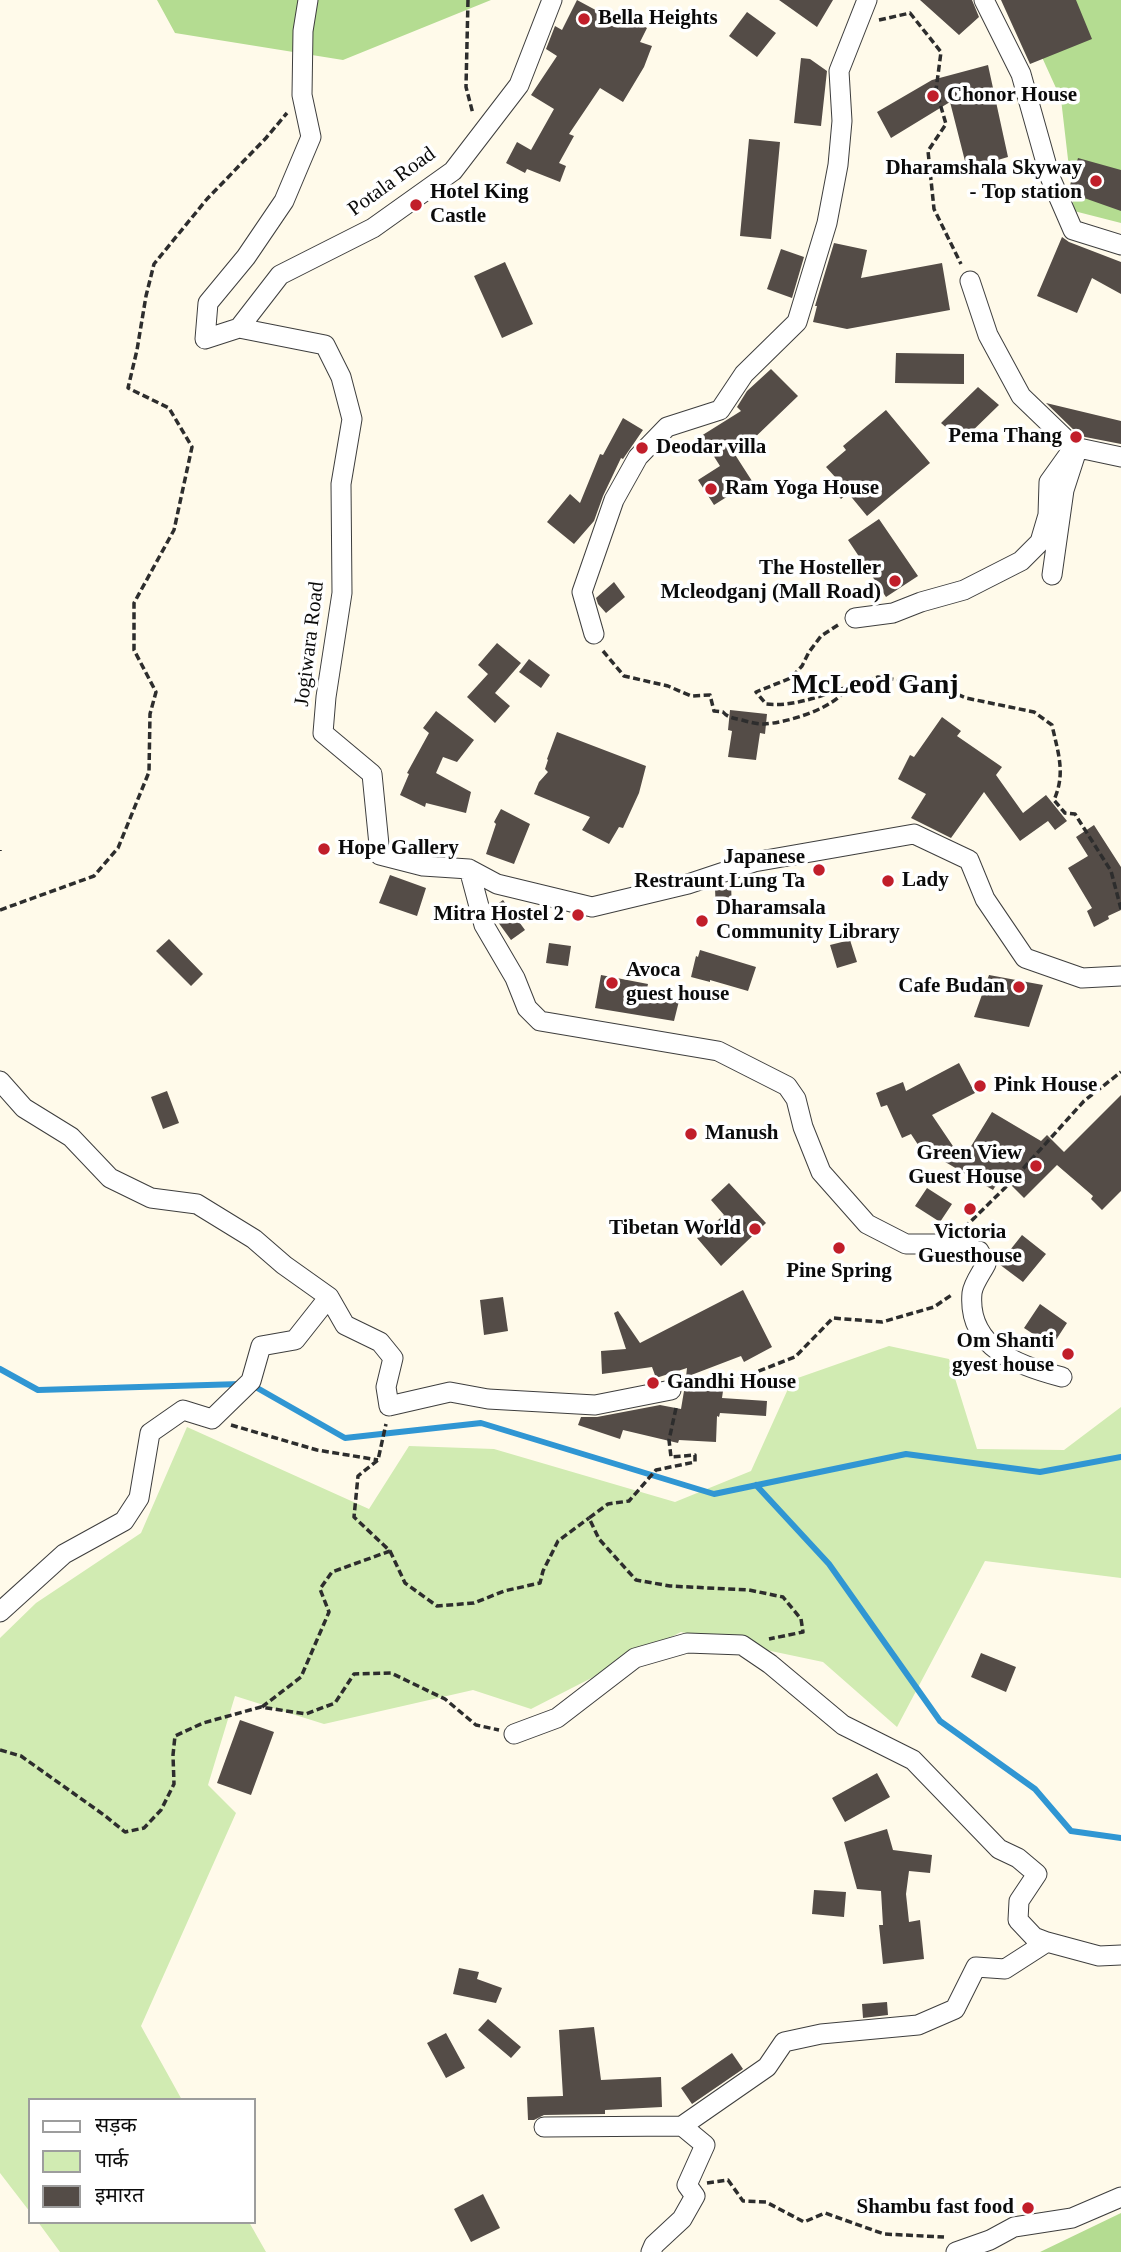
<!DOCTYPE html>
<meta charset="utf-8">
<style>
body{margin:0}
#map{position:relative;width:1121px;height:2252px;overflow:hidden;background:#fffaea;font-family:Georgia,"Noto Sans Devanagari",serif}
canvas{display:block}
.legend{position:absolute;left:28px;top:2098px;width:228px;height:126px;box-sizing:border-box;background:#fff;border:2px solid #9d9d9d;margin:0;padding:9px 12px;list-style:none;font-size:21px;color:#0b0b0b}
.legend li{display:flex;align-items:center;gap:14px;height:35px}
.legend b{width:35px;border:2px solid #9d9d9d}
</style>
<div id="map">
<canvas width="1121" height="2252"></canvas>
<ul class="legend">
<li><b style="height:9px;background:#fff"></b>सड़क</li>
<li><b style="height:19px;background:#d1ebb2"></b>पार्क</li>
<li><b style="height:19px;background:#544c47"></b>इमारत</li>
</ul>
</div>
<script>
const ctx = document.querySelector('canvas').getContext('2d');
ctx.lineJoin = 'round';
function fillPath(path, color) { ctx.fillStyle = color; ctx.fill(path, 'evenodd'); }
function trace(path, color, width, dash) { ctx.strokeStyle = color; ctx.lineWidth = width; ctx.lineCap = dash ? 'butt' : 'round'; ctx.setLineDash(dash || []); ctx.stroke(path); }
function drawText(font, color, halo, rows, align = 'center') {
  ctx.font = font + ' Georgia,serif'; ctx.lineWidth = 7; ctx.setLineDash([]); ctx.textBaseline = 'middle'; ctx.strokeStyle = halo; ctx.fillStyle = color; for (const [text, x, y, turn = 0] of rows) {
    ctx.save(); ctx.translate(x, y); ctx.rotate((+turn || 0) * Math.PI / 180); ctx.textAlign = isNaN(turn) ? turn : align; if (halo) ctx.strokeText(text, 0, 0); ctx.fillText(text, 0, 0); ctx.restore();
  }
}
fillPath(new Path2D(`
 M 889,1346 L 949,1359 L 977,1449 L 1064,1450 L 1121,1407 L 1121,1578 L 985,1561 L 897,1727 L 823,1662 L 681,1632 L 531,1709 L 473,1690 L 324,1724 L 235,1696 L 208,1785 L 236,1813 L 141,2026 L 182,2100 L 30,2100 L 30,2212 L 0,2173 L 0,1638 L 36,1603 L 141,1533 L 187,1427 L 369,1509 L 409,1446 L 494,1449 L 675,1502 L 751,1471 L 792,1380 Z
 M 38,2222 L 249,2222 L 266,2252 L 60,2252 Z`), '#d1ebb2');
fillPath(new Path2D(`
 M 157,0 L 491,0 L 343,60 L 175,33 Z
 M 1016,0 L 1121,0 L 1121,223 L 1074,211 L 1061,99 Z
 M 1121,2213 L 1121,2252 L 1040,2252 Z`), '#b4dc91');
trace(new Path2D(`
 M 0,1369 L 38,1390 L 241,1384
 M 252,1385 L 345,1438 L 481,1423 L 714,1494 L 906,1454 L 1040,1472 L 1121,1457
 M 756,1485 L 829,1564 L 940,1721 L 1035,1789 L 1071,1831 L 1121,1838`), '#3096d3', 6);
fillPath(new Path2D(`
 M 577,0 L 603,14 L 606,7 L 647,28 L 640,42 L 652,46 L 644,67 L 623,102 L 600,88 L 569,134 L 574,136 L 559,163 L 566,166 L 560,182 L 527,169 L 525,173 L 506,163 L 517,142 L 531,150 L 554,109 L 531,95 L 557,56 L 546,49 L 555,26 L 562,30 Z
 M 779,0 L 833,0 L 817,27 Z
 M 920,0 L 972,0 L 979,17 L 959,35 Z
 M 1001,0 L 1076,0 L 1092,39 L 1030,64 Z
 M 747,12 L 776,33 L 757,57 L 729,36 Z
 M 801,58 L 810,59 L 827,71 L 821,126 L 794,123 Z
 M 988,65 L 1008,157 L 967,169 L 950,102 L 891,138 L 877,112 L 932,80 Z
 M 749,139 L 780,142 L 771,239 L 740,236 Z
 M 1078,158 L 1121,170 L 1121,211 L 1070,193 L 1069,189 Z
 M 1062,237 L 1069,242 L 1121,262 L 1121,294 L 1092,278 L 1077,313 L 1037,296 Z
 M 834,243 L 867,250 L 861,278 L 942,263 L 950,310 L 847,329 L 813,322 L 817,306 L 815,306 Z
 M 781,249 L 804,257 L 792,298 L 767,289 Z
 M 505,262 L 533,324 L 502,338 L 474,276 Z
 M 896,353 L 964,354 L 964,384 L 895,383 Z
 M 771,369 L 798,396 L 748,444 L 734,453 L 752,481 L 714,505 L 698,480 L 720,466 L 701,436 L 741,411 L 737,407 L 747,391 Z
 M 978,387 L 999,405 L 962,441 L 941,423 Z
 M 1046,403 L 1121,421 L 1121,444 L 1080,436 Z
 M 886,410 L 930,463 L 867,516 L 848,493 L 841,499 L 828,485 L 836,478 L 826,467 L 846,450 L 843,446 Z
 M 623,418 L 643,430 L 623,459 L 621,458 L 603,496 L 594,521 L 574,544 L 547,522 L 570,494 L 580,503 L 600,454 L 603,455 Z
 M 879,519 L 918,576 L 886,597 L 848,540 Z
 M 614,582 L 625,597 L 606,613 L 598,604 L 596,598 Z
 M 497,643 L 521,663 L 495,693 L 510,706 L 495,723 L 467,697 L 488,674 L 478,665 Z
 M 529,659 L 550,675 L 541,688 L 519,672 Z
 M 730,710 L 767,714 L 765,734 L 760,733 L 756,760 L 728,757 L 732,731 L 728,730 Z
 M 436,711 L 474,740 L 457,762 L 443,757 L 436,773 L 471,792 L 466,813 L 426,803 L 425,807 L 400,795 L 409,774 L 407,773 L 429,733 L 423,728 Z
 M 942,717 L 961,731 L 957,736 L 1002,767 L 996,775 L 1023,813 L 1046,795 L 1067,821 L 1055,830 L 1048,821 L 1020,841 L 984,792 L 951,838 L 911,818 L 926,794 L 898,779 L 910,755 L 914,757 Z
 M 557,732 L 646,766 L 639,793 L 623,828 L 619,827 L 609,844 L 582,830 L 590,817 L 534,794 L 539,782 L 548,772 L 545,769 L 548,760 L 547,759 Z
 M 501,809 L 530,824 L 514,864 L 486,854 L 496,824 L 494,822 Z
 M 1094,825 L 1121,867 L 1121,910 L 1108,916 L 1109,919 L 1094,927 L 1087,911 L 1092,908 L 1068,868 L 1088,856 L 1076,837 Z
 M 390,875 L 426,888 L 417,916 L 379,903 Z
 M 731,883 L 732,912 L 716,913 L 715,888 Z
 M 503,900 L 525,930 L 511,940 L 495,918 L 492,908 Z
 M 169,939 L 203,974 L 191,986 L 156,951 Z
 M 850,940 L 857,962 L 837,968 L 830,945 Z
 M 549,943 L 571,946 L 568,966 L 546,963 Z
 M 700,950 L 756,967 L 748,991 L 710,980 L 710,982 L 691,977 L 696,956 L 698,957 Z
 M 601,975 L 648,984 L 646,993 L 679,1001 L 674,1021 L 595,1008 Z
 M 989,975 L 1043,985 L 1029,1027 L 974,1017 Z
 M 959,1063 L 975,1093 L 932,1115 L 961,1158 L 968,1146 L 970,1148 L 992,1112 L 1041,1141 L 1047,1135 L 1064,1152 L 1121,1095 L 1121,1191 L 1102,1210 L 1091,1199 L 1093,1196 L 1057,1165 L 1024,1198 L 1002,1176 L 993,1190 L 935,1156 L 928,1160 L 911,1134 L 902,1138 L 887,1105 L 881,1107 L 876,1093 L 903,1082 L 906,1091 Z
 M 167,1091 L 179,1123 L 163,1129 L 151,1097 Z
 M 729,1183 L 766,1223 L 721,1266 L 697,1238 L 724,1215 L 711,1200 Z
 M 927,1188 L 952,1204 L 940,1222 L 915,1206 Z
 M 1022,1235 L 1046,1254 L 1023,1282 L 999,1264 Z
 M 743,1290 L 772,1347 L 744,1362 L 741,1356 L 686,1377 L 687,1368 L 656,1378 L 652,1367 L 602,1374 L 601,1351 L 626,1349 L 614,1313 L 618,1311 L 640,1343 Z
 M 503,1297 L 508,1331 L 484,1335 L 480,1300 Z
 M 1040,1304 L 1067,1323 L 1052,1346 L 1024,1328 Z
 M 685,1385 L 723,1391 L 722,1398 L 767,1401 L 766,1416 L 720,1413 L 719,1417 L 717,1416 L 716,1442 L 679,1440 L 678,1443 L 623,1430 L 620,1439 L 578,1425 L 581,1417 L 597,1417 L 660,1405 L 681,1409 Z
 M 981,1653 L 1016,1667 L 1006,1692 L 971,1677 Z
 M 240,1720 L 274,1732 L 251,1795 L 217,1783 Z
 M 877,1773 L 890,1797 L 845,1822 L 832,1798 Z
 M 887,1829 L 893,1850 L 932,1855 L 930,1873 L 909,1871 L 906,1894 L 909,1922 L 920,1920 L 924,1959 L 883,1964 L 879,1925 L 883,1925 L 881,1891 L 857,1889 L 844,1842 Z
 M 814,1890 L 846,1892 L 844,1917 L 812,1914 Z
 M 459,1968 L 479,1972 L 477,1979 L 502,1988 L 496,2003 L 453,1994 Z
 M 887,2002 L 888,2015 L 863,2018 L 862,2004 Z
 M 488,2019 L 521,2047 L 511,2058 L 478,2030 Z
 M 594,2027 L 601,2080 L 661,2077 L 662,2107 L 605,2110 L 605,2114 L 544,2115 L 534,2120 L 528,2120 L 527,2097 L 563,2096 L 559,2030 Z
 M 446,2033 L 465,2068 L 446,2078 L 427,2043 Z
 M 732,2053 L 743,2069 L 692,2104 L 681,2088 Z
 M 483,2194 L 500,2228 L 471,2242 L 454,2209 Z`), '#544c47');
const minor = new Path2D(`
 M 308,0 L 303,31 L 302,95 L 311,137 L 284,201 L 246,257 L 208,303 L 205,339 L 239,328 L 325,345 L 341,377 L 352,419 L 341,484 L 342,593 L 326,697 L 323,733 L 372,774 L 380,855 L 423,866 L 469,869 L 497,884 L 592,907 L 688,884 L 754,862 L 914,834 L 969,860 L 985,899 L 1025,958 L 1082,978 L 1121,976
 M 984,0 L 1021,74 L 1050,177 L 1073,230 L 1121,245
 M 970,281 L 988,335 L 1021,396 L 1074,447 L 1121,457
 M 239,328 L 280,275 L 373,228 L 453,171 L 519,85 L 552,0
 M 1052,575 L 1064,490 L 1075,456
 M 855,618 L 893,613 L 921,602 L 964,590 L 1021,561 L 1040,542 L 1048,515 L 1049,482 L 1074,447
 M 594,634 L 582,592 L 614,500 L 638,457 L 667,427 L 720,410 L 744,374 L 797,322 L 827,223 L 838,165 L 842,121 L 839,71 L 867,0
 M 469,869 L 484,925 L 515,978 L 527,1008 L 540,1021 L 718,1051 L 787,1086 L 796,1099 L 803,1127 L 821,1172 L 867,1224 L 906,1244 L 947,1244 L 979,1251 L 986,1264 C 982,1272 973,1284 972,1293 C 967,1348 1019,1366 1062,1377
 M 0,1081 L 24,1108 L 71,1137 L 110,1178 L 151,1198 L 197,1204 L 254,1239 L 284,1265 L 329,1297 L 345,1325 L 380,1342 L 393,1358 L 386,1387 L 389,1406 L 450,1392 L 488,1399 L 595,1405 L 671,1390
 M 0,1612 L 64,1554 L 124,1521 L 139,1498 L 150,1433 L 183,1410 L 212,1419 L 251,1381 L 261,1346 L 295,1340 L 329,1297
 M 514,1734 L 557,1718 L 635,1658 L 687,1643 L 742,1645 L 770,1664 L 843,1725 L 913,1760 L 999,1849 L 1018,1858 L 1037,1874 L 1019,1901 L 1018,1920 L 1034,1937 L 1047,1942 L 1099,1956 L 1121,1955
 M 544,2127 L 682,2126
 M 651,2252 L 654,2245 L 682,2219 L 695,2196 L 687,2185 L 705,2145 L 682,2126 L 767,2067 L 784,2042 L 821,2034 L 918,2025 L 955,2009 L 976,1967 L 1005,1969 L 1047,1942
 M 956,2252 L 990,2240 L 1014,2227 L 1072,2218 L 1121,2197`);
trace(minor, '#3e3e3e', 21);
trace(new Path2D(`
 M 468,0 L 466,87 L 473,114
 M 879,20 L 910,13 L 941,52 L 936,90 L 946,124 L 928,151 L 934,209 L 961,264
 M 838,625 L 821,636 L 809,652 L 802,666 L 791,678 L 756,692 L 766,704 C 794,707 820,696 847,687
 M 603,651 L 624,676 L 668,686 L 691,696 L 710,695 L 714,711 L 723,712 C 728,718 734,718 742,720 C 749,722 757,724 764,724 C 786,723 837,708 847,687 L 878,677 L 935,685 L 966,698 L 1034,712 L 1052,725 C 1058,753 1066,773 1054,800 L 1065,813 L 1075,814 L 1111,871 L 1121,909
 M 0,850 L 0,851
 M 0,910 L 94,876 L 118,848 L 149,772 L 150,714 L 156,692 L 134,650 L 134,603 L 174,530 L 192,447 L 169,408 L 128,388 L 137,350 L 146,296 L 154,264 L 207,199 L 266,138 L 287,113
 M 964,1228 L 1012,1181 L 1084,1101 L 1121,1072
 M 687,1387 L 743,1377 L 795,1357 L 833,1318 L 882,1322 L 934,1307 L 953,1294
 M 676,1408 L 669,1440 L 671,1457 L 695,1455 L 695,1462 L 656,1470 L 629,1501 L 608,1504 L 589,1518 L 599,1539 L 636,1580 L 670,1586 L 749,1590 L 783,1597 L 801,1619 L 803,1632 L 769,1639
 M 231,1425 L 317,1450 L 378,1460
 M 390,1551 L 405,1583 L 437,1606 L 474,1603 L 504,1591 L 540,1583 L 543,1571 L 558,1541 L 589,1518
 M 262,1707 L 301,1677 L 329,1612 L 320,1589 L 332,1572 L 390,1551 L 354,1517 L 358,1476 L 378,1460 L 386,1424
 M 0,1750 L 21,1756 L 104,1815 L 125,1832 L 144,1828 L 161,1810 L 174,1784 L 173,1755 L 175,1736 L 203,1723 L 261,1707 L 306,1714 L 335,1703 L 354,1674 L 391,1673 L 445,1699 L 476,1725 L 499,1730
 M 707,2183 L 728,2180 L 743,2201 L 766,2202 L 804,2222 L 825,2213 L 884,2234 L 944,2237`), '#2d2d2d', 3.5, [7, 3.5]);
trace(minor, '#fff', 19);
for (const [x, y, r, color] of [
 [584,19,7,"#c11e2a"],
 [933,96,7,"#c11e2a"],
 [1096,181,7,"#c11e2a"],
 [416,205,7,"#c11e2a"],
 [1076,437,7,"#c11e2a"],
 [642,448,7,"#c11e2a"],
 [711,489,7,"#c11e2a"],
 [895,581,7,"#c11e2a"],
 [324,849,7,"#c11e2a"],
 [819,870,7,"#c11e2a"],
 [888,881,7,"#c11e2a"],
 [578,915,7,"#c11e2a"],
 [702,921,7,"#c11e2a"],
 [612,983,7,"#c11e2a"],
 [1019,987,7,"#c11e2a"],
 [980,1086,7,"#c11e2a"],
 [691,1134,7,"#c11e2a"],
 [1036,1166,7,"#c11e2a"],
 [970,1209,7,"#c11e2a"],
 [755,1229,7,"#c11e2a"],
 [839,1248,7,"#c11e2a"],
 [1068,1354,7,"#c11e2a"],
 [653,1383,7,"#c11e2a"],
 [1028,2208,7,"#c11e2a"]
]) { const dot = new Path2D(); dot.arc(x, y, r, 0, 2 * Math.PI); ctx.fillStyle = color; ctx.fill(dot); trace(dot, '#fff', 2.5); }
drawText('bold 21px', '#0b0b0b', '#fff', [
 ["Bella Heights",598,19],
 ["Chonor House",947,96],
 ["Dharamshala Skyway",1082,169,"right"],
 ["- Top station",1082,193,"right"],
 ["Hotel King",430,193],
 ["Castle",430,217],
 ["Pema Thang",1062,437,"right"],
 ["Deodar villa",656,448],
 ["Ram Yoga House",725,489],
 ["The Hosteller",881,569,"right"],
 ["Mcleodganj (Mall Road)",881,593,"right"],
 ["Hope Gallery",338,849],
 ["Japanese",805,858,"right"],
 ["Restraunt Lung Ta",805,882,"right"],
 ["Lady",902,881],
 ["Dharamsala",716,909],
 ["Community Library",716,933],
 ["Mitra Hostel 2",564,915,"right"],
 ["Avoca",626,971],
 ["guest house",626,995],
 ["Cafe Budan",1005,987,"right"],
 ["Pink House",994,1086],
 ["Manush",705,1134],
 ["Green View",1022,1154,"right"],
 ["Guest House",1022,1178,"right"],
 ["Tibetan World",741,1229,"right"],
 ["Victoria",970,1233,"center"],
 ["Guesthouse",970,1257,"center"],
 ["Pine Spring",839,1272,"center"],
 ["Om Shanti",1054,1342,"right"],
 ["gyest house",1054,1366,"right"],
 ["Gandhi House",667,1383],
 ["Shambu fast food",1014,2208,"right"]
], 'left');
drawText('21px', '#0b0b0b', '#fff', [
 ["Potala Road",392,182,-36],
 ["Jogiwara Road",310,644,-83]
]);
drawText('bold 28px', '#0b0b0b', '#fff', [
 ["McLeod Ganj",875,686]
]);
</script>
